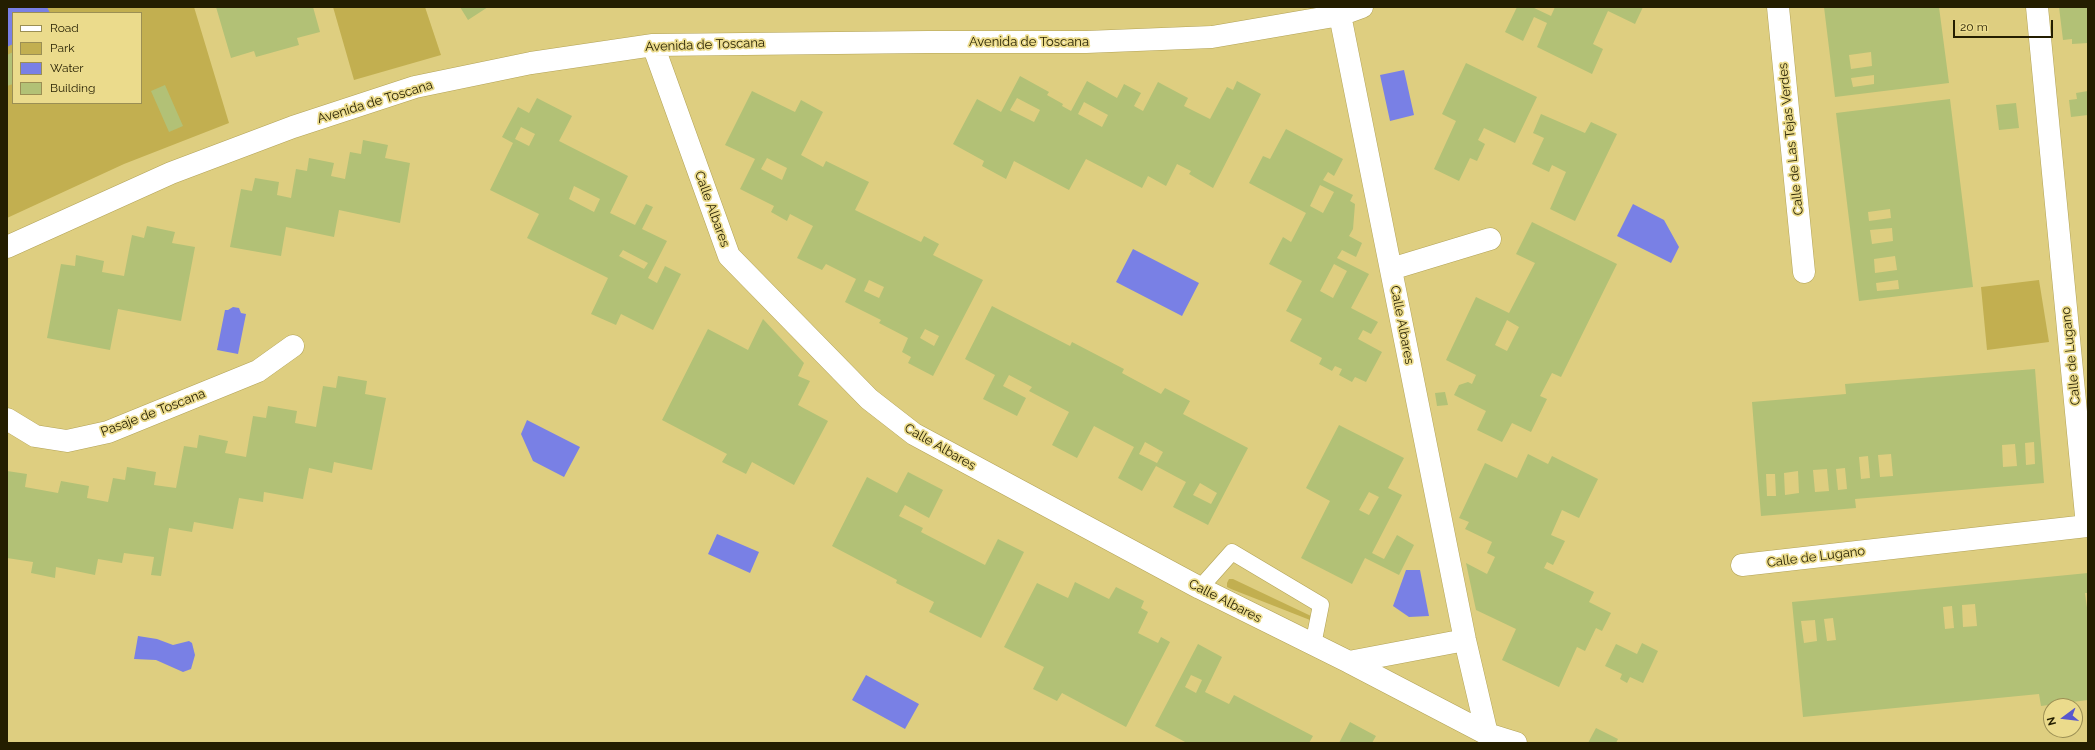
<!DOCTYPE html>
<style>
body{margin:0}
#map{position:relative;width:2095px;height:750px;overflow:hidden;background:#dece80;font-family:Raleway,sans-serif}
canvas{display:block}
.frame{position:absolute;inset:0;border:8px solid #241e00;pointer-events:none}
.legend{position:absolute;left:12px;top:12px;width:130px;height:92px;box-sizing:border-box;background:#ebdb8c;border:1px solid #9b8f54;margin:0;padding:5px 7px;list-style:none;font-size:12px;color:#241e00}
.legend li{display:flex;align-items:center;gap:8px;height:20px}
.legend b{width:20px;border:1px solid #9b8f54}
.north{position:absolute;left:2043px;top:698px;width:40px;height:40px;box-sizing:border-box;background:#ebdb8c;border:1px solid #9b8f54;border-radius:50%;rotate:255deg;font-size:11px;font-weight:700;line-height:16px;text-align:center;color:#241e00}
.north::after{content:'';display:block;margin:auto;width:14px;height:18px;background:#5657ce;clip-path:polygon(50% 0,100% 100%,50% 72%,0 100%)}
.scale{position:absolute;left:1953px;top:20px;width:100px;height:18px;box-sizing:border-box;border:2px solid #241e00;border-top:0;padding-left:5px;font-size:12px;line-height:14px;white-space:nowrap;color:#241e00;-webkit-text-stroke:3px #ebdb8c;paint-order:stroke}
</style>
<div id="map">
<canvas width="2095" height="750"></canvas>
<div class="frame"></div>
<ul class="legend">
<li><b style="height:5px;background:#fff"></b>Road</li>
<li><b style="height:11px;background:#c2af50"></b>Park</li>
<li><b style="height:11px;background:#7980e5"></b>Water</li>
<li><b style="height:11px;background:#b2c176"></b>Building</li>
</ul>
<div class="north">N</div>
<div class="scale">20 m</div>
</div>
<script>
const ctx = document.querySelector('canvas').getContext('2d');
ctx.lineJoin = 'round';
function fillPath(path, color) { ctx.fillStyle = color; ctx.fill(path, 'evenodd'); }
function trace(path, color, width, dash) { ctx.strokeStyle = color; ctx.lineWidth = width; ctx.lineCap = dash ? 'butt' : 'round'; ctx.setLineDash(dash || []); ctx.stroke(path); }
function drawText(font, color, halo, rows, align = 'center') {
  ctx.font = font + ' Raleway,sans-serif'; ctx.lineWidth = 3.5; ctx.setLineDash([]); ctx.textBaseline = 'middle'; ctx.strokeStyle = halo; ctx.fillStyle = color; for (const [text, x, y, turn = 0] of rows) {
    ctx.save(); ctx.translate(x, y); ctx.rotate((+turn || 0) * Math.PI / 180); ctx.textAlign = isNaN(turn) ? turn : align; if (halo) ctx.strokeText(text, 0, 0); ctx.fillText(text, 0, 0); ctx.restore();
  }
}
fillPath(new Path2D(`
 M 7,7 L 194,7 L 229,123 L 124,164 L 7,218 ZM 13,13 L 141,13 L 141,103 L 13,103 Z
 M 333,7 L 425,7 L 441,55 L 354,80 Z
 M 2039,280 L 2049,342 L 1987,350 L 1981,287 Z
 M 1229,579 L 1233,579 L 1311,616 L 1310,620 L 1231,589 L 1227,587 L 1227,583 Z`), '#c2af50');
fillPath(new Path2D(`
 M 7,7 L 47,7 L 50,13 L 13,13 L 13,44 L 7,47 Z
 M 1404,70 L 1414,115 L 1390,121 L 1380,75 Z
 M 1633,204 L 1664,220 L 1679,247 L 1671,263 L 1617,236 Z
 M 1133,249 L 1199,283 L 1182,316 L 1116,282 Z
 M 233,307 L 239,308 L 241,313 L 246,314 L 238,354 L 217,350 L 225,310 L 228,310 Z
 M 527,420 L 580,447 L 564,477 L 533,461 L 521,434 Z
 M 717,534 L 759,552 L 750,573 L 708,554 Z
 M 1406,570 L 1420,570 L 1429,616 L 1409,617 L 1393,606 Z
 M 138,636 L 157,639 L 173,645 L 189,641 L 192,643 L 195,655 L 191,669 L 183,672 L 156,660 L 134,659 Z
 M 866,675 L 919,704 L 905,729 L 852,700 Z`), '#7980e5');
fillPath(new Path2D(`
 M 216,7 L 313,7 L 320,32 L 297,38 L 299,45 L 256,57 L 254,51 L 231,58 Z
 M 460,7 L 488,7 L 468,20 Z
 M 1517,7 L 1532,7 L 1551,16 L 1555,7 L 1643,7 L 1635,24 L 1608,11 L 1593,44 L 1603,49 L 1592,74 L 1537,47 L 1547,23 L 1534,17 L 1523,41 L 1505,32 Z
 M 1824,7 L 1939,7 L 1949,83 L 1835,97 ZM 1871,52 L 1872,66 L 1851,69 L 1849,55 ZM 1874,75 L 1874,84 L 1853,87 L 1851,78 Z
 M 2059,7 L 2088,7 L 2088,43 L 2072,44 L 2072,39 L 2063,40 Z
 M 13,52 L 13,84 L 7,86 L 7,55 Z
 M 1466,63 L 1537,97 L 1515,143 L 1484,128 L 1478,140 L 1485,144 L 1477,161 L 1470,158 L 1459,181 L 1434,169 L 1456,121 L 1442,114 Z
 M 1020,76 L 1049,92 L 1047,95 L 1063,104 L 1062,106 L 1071,111 L 1087,81 L 1117,98 L 1124,84 L 1141,93 L 1134,106 L 1143,111 L 1158,82 L 1188,98 L 1184,106 L 1210,119 L 1227,87 L 1233,90 L 1237,81 L 1261,94 L 1213,188 L 1189,174 L 1191,171 L 1177,164 L 1166,186 L 1148,176 L 1142,188 L 1086,159 L 1069,190 L 1014,161 L 1006,179 L 982,166 L 984,161 L 953,144 L 977,99 L 1001,112 ZM 1017,98 L 1040,110 L 1034,122 L 1010,110 ZM 1084,102 L 1108,115 L 1102,127 L 1078,114 Z
 M 165,85 L 183,126 L 169,132 L 151,91 Z
 M 752,91 L 795,112 L 801,100 L 823,112 L 801,155 L 823,167 L 826,161 L 869,182 L 855,210 L 921,242 L 924,236 L 939,244 L 933,255 L 983,280 L 933,376 L 908,363 L 911,357 L 902,352 L 908,338 L 879,323 L 881,320 L 845,302 L 856,279 L 826,264 L 822,270 L 797,258 L 813,226 L 790,214 L 787,221 L 771,212 L 774,206 L 740,189 L 755,159 L 725,145 ZM 767,158 L 787,168 L 782,180 L 761,169 ZM 869,280 L 884,287 L 879,298 L 864,291 ZM 925,329 L 939,336 L 934,346 L 920,338 Z
 M 2088,91 L 2088,115 L 2071,117 L 2069,100 L 2077,99 L 2076,93 Z
 M 537,98 L 572,116 L 559,141 L 628,176 L 610,213 L 635,225 L 646,204 L 653,207 L 642,229 L 667,241 L 648,278 L 657,283 L 665,266 L 681,274 L 653,330 L 621,314 L 616,325 L 591,314 L 608,278 L 527,238 L 539,214 L 490,190 L 513,143 L 502,137 L 518,107 L 529,113 ZM 521,127 L 535,134 L 529,146 L 515,139 ZM 574,186 L 600,199 L 594,212 L 569,199 ZM 623,250 L 648,263 L 644,269 L 619,256 Z
 M 1950,99 L 1973,287 L 1859,301 L 1836,113 ZM 1890,209 L 1891,218 L 1869,221 L 1868,212 ZM 1892,228 L 1893,241 L 1872,244 L 1870,230 ZM 1895,256 L 1897,270 L 1875,273 L 1874,259 ZM 1898,280 L 1899,289 L 1877,291 L 1876,283 Z
 M 2016,103 L 2019,128 L 1999,130 L 1996,105 Z
 M 1541,114 L 1585,133 L 1591,122 L 1617,134 L 1575,221 L 1550,209 L 1566,172 L 1552,165 L 1549,172 L 1532,164 L 1544,138 L 1533,133 Z
 M 1286,129 L 1343,159 L 1334,176 L 1328,172 L 1323,180 L 1353,195 L 1350,201 L 1355,204 L 1353,229 L 1349,236 L 1362,243 L 1356,257 L 1342,250 L 1337,258 L 1369,274 L 1351,308 L 1378,322 L 1371,334 L 1363,330 L 1358,339 L 1382,352 L 1366,382 L 1355,377 L 1352,382 L 1339,375 L 1342,369 L 1335,366 L 1332,371 L 1319,364 L 1322,358 L 1290,341 L 1302,319 L 1286,311 L 1302,281 L 1269,264 L 1283,237 L 1291,242 L 1306,213 L 1249,183 L 1263,156 L 1270,159 ZM 1320,185 L 1334,192 L 1323,213 L 1310,206 ZM 1334,264 L 1347,271 L 1333,298 L 1320,291 Z
 M 363,140 L 388,145 L 385,158 L 410,163 L 400,223 L 339,210 L 334,237 L 286,227 L 281,256 L 230,247 L 241,189 L 252,191 L 255,178 L 279,182 L 277,195 L 291,198 L 296,169 L 307,171 L 309,158 L 334,163 L 331,176 L 345,179 L 350,152 L 361,154 Z
 M 1532,222 L 1617,264 L 1561,377 L 1552,373 L 1540,396 L 1547,399 L 1531,432 L 1512,423 L 1502,442 L 1477,430 L 1486,411 L 1454,395 L 1459,385 L 1468,382 L 1472,384 L 1476,375 L 1446,360 L 1476,297 L 1509,313 L 1535,263 L 1516,254 ZM 1507,320 L 1519,327 L 1507,351 L 1495,345 Z
 M 147,226 L 175,232 L 172,243 L 195,247 L 181,321 L 118,309 L 110,350 L 47,338 L 61,264 L 75,266 L 76,255 L 104,261 L 102,272 L 124,276 L 132,235 L 144,238 Z
 M 992,306 L 1070,346 L 1072,342 L 1124,369 L 1122,373 L 1161,394 L 1165,388 L 1190,401 L 1183,414 L 1248,448 L 1208,525 L 1173,507 L 1186,482 L 1156,466 L 1142,491 L 1118,478 L 1134,447 L 1094,426 L 1077,458 L 1052,445 L 1069,412 L 1029,391 L 1032,387 L 1009,375 L 1003,386 L 1026,398 L 1017,416 L 983,399 L 995,375 L 965,359 ZM 1145,442 L 1163,452 L 1157,463 L 1139,454 ZM 1200,483 L 1217,493 L 1211,504 L 1193,495 Z
 M 763,319 L 804,363 L 798,376 L 810,381 L 798,405 L 828,421 L 794,485 L 752,462 L 746,474 L 722,462 L 727,454 L 662,420 L 708,329 L 748,350 Z
 M 2035,369 L 2044,483 L 1855,499 L 1856,508 L 1761,516 L 1752,402 L 1846,394 L 1845,384 ZM 2034,442 L 2035,464 L 2026,465 L 2025,443 ZM 2015,444 L 2017,466 L 2003,467 L 2002,445 ZM 1891,454 L 1893,476 L 1880,477 L 1878,455 ZM 1868,456 L 1870,478 L 1861,479 L 1859,457 ZM 1845,468 L 1847,489 L 1838,490 L 1836,469 ZM 1827,469 L 1829,491 L 1815,492 L 1813,470 ZM 1798,471 L 1799,493 L 1785,495 L 1784,473 ZM 1766,474 L 1775,474 L 1776,496 L 1767,496 Z
 M 338,376 L 367,381 L 365,394 L 386,398 L 372,470 L 334,462 L 332,473 L 309,468 L 303,499 L 264,492 L 263,502 L 239,498 L 233,529 L 194,522 L 192,532 L 169,528 L 161,576 L 151,575 L 154,557 L 124,553 L 122,563 L 98,559 L 95,575 L 56,567 L 55,578 L 31,573 L 33,562 L 7,558 L 7,471 L 27,474 L 25,487 L 58,493 L 61,481 L 89,486 L 87,498 L 108,502 L 113,478 L 125,480 L 127,467 L 156,472 L 154,485 L 176,488 L 184,446 L 197,448 L 199,435 L 228,441 L 225,453 L 246,457 L 253,416 L 266,418 L 268,406 L 297,411 L 295,423 L 316,427 L 323,386 L 336,388 Z
 M 1445,392 L 1448,405 L 1437,406 L 1435,393 Z
 M 1339,425 L 1404,458 L 1388,488 L 1402,495 L 1372,553 L 1384,559 L 1397,535 L 1414,545 L 1399,575 L 1365,558 L 1352,584 L 1301,558 L 1330,501 L 1306,488 ZM 1369,492 L 1379,497 L 1369,515 L 1359,510 Z
 M 1528,454 L 1548,464 L 1552,456 L 1598,479 L 1579,518 L 1562,510 L 1551,535 L 1565,541 L 1553,565 L 1547,562 L 1544,568 L 1594,592 L 1589,602 L 1611,613 L 1602,631 L 1596,628 L 1585,651 L 1577,647 L 1559,687 L 1502,660 L 1516,629 L 1476,610 L 1466,563 L 1487,574 L 1495,557 L 1487,553 L 1492,542 L 1465,529 L 1469,522 L 1459,518 L 1485,463 L 1517,478 Z
 M 908,472 L 943,490 L 929,518 L 905,505 L 899,516 L 923,528 L 921,532 L 985,565 L 998,539 L 1024,552 L 981,638 L 929,612 L 934,602 L 896,583 L 897,580 L 832,546 L 867,477 L 897,493 Z
 M 2088,573 L 2088,593 L 2085,593 L 2088,615 L 2088,700 L 2041,706 L 2039,694 L 1803,717 L 1792,602 ZM 1975,604 L 1977,626 L 1963,627 L 1962,605 ZM 1952,606 L 1954,628 L 1945,629 L 1943,607 ZM 1833,618 L 1836,640 L 1827,641 L 1824,619 ZM 1815,620 L 1817,641 L 1804,643 L 1801,621 Z
 M 1075,582 L 1109,599 L 1116,587 L 1144,601 L 1141,608 L 1148,612 L 1138,633 L 1158,643 L 1161,637 L 1170,642 L 1126,727 L 1062,693 L 1057,701 L 1033,689 L 1044,667 L 1004,647 L 1037,583 L 1068,598 Z
 M 1642,643 L 1658,651 L 1643,683 L 1630,677 L 1627,683 L 1620,679 L 1622,674 L 1605,666 L 1616,644 L 1637,654 Z
 M 1198,644 L 1222,657 L 1205,692 L 1229,704 L 1234,695 L 1313,736 L 1309,743 L 1187,743 L 1155,726 ZM 1191,675 L 1202,680 L 1196,693 L 1185,687 Z
 M 1350,722 L 1376,736 L 1372,743 L 1339,743 Z
 M 1596,728 L 1618,739 L 1616,743 L 1588,743 Z`), '#b2c176');
const service = new Path2D(`
 M 1200,588 L 1232,552 L 1321,605 L 1313,645`);
const minor = new Path2D(`
 M 1778,7 L 1804,272
 M 1340,15 L 1465,640 L 1487,734 L 1494,743
 M 653,45 L 729,256 L 869,399 L 914,434 L 1200,588 L 1349,662 L 1465,640
 M 7,247 L 171,173 L 293,127 L 415,87 L 531,63 L 653,45 L 928,42 L 1086,42 L 1212,37 L 1340,15 L 1362,7
 M 1391,269 L 1490,239
 M 7,419 L 35,436 L 67,441 L 108,432 L 258,371 L 293,346
 M 1742,565 L 2087,526 L 2037,7
 M 1349,662 L 1487,734 L 1516,743`);
trace(service, '#b2a255', 17);
trace(minor, '#b2a255', 23);
trace(service, '#fff', 16);
trace(minor, '#fff', 22);
drawText('13px', '#241e00', '#ebdb8c', [
 ["Avenida de Toscana",1029,42],
 ["Avenida de Toscana",705,45,-2],
 ["Avenida de Toscana",375,102,-17],
 ["Calle de Las Tejas Verdes",1791,139,-96],
 ["Calle Albares",712,209,70],
 ["Calle Albares",1402,325,79],
 ["Calle de Lugano",2071,356,-96],
 ["Pasaje de Toscana",153,413,-21],
 ["Calle Albares",940,447,30],
 ["Calle de Lugano",1816,557,-7],
 ["Calle Albares",1225,601,27]
]);
</script>
